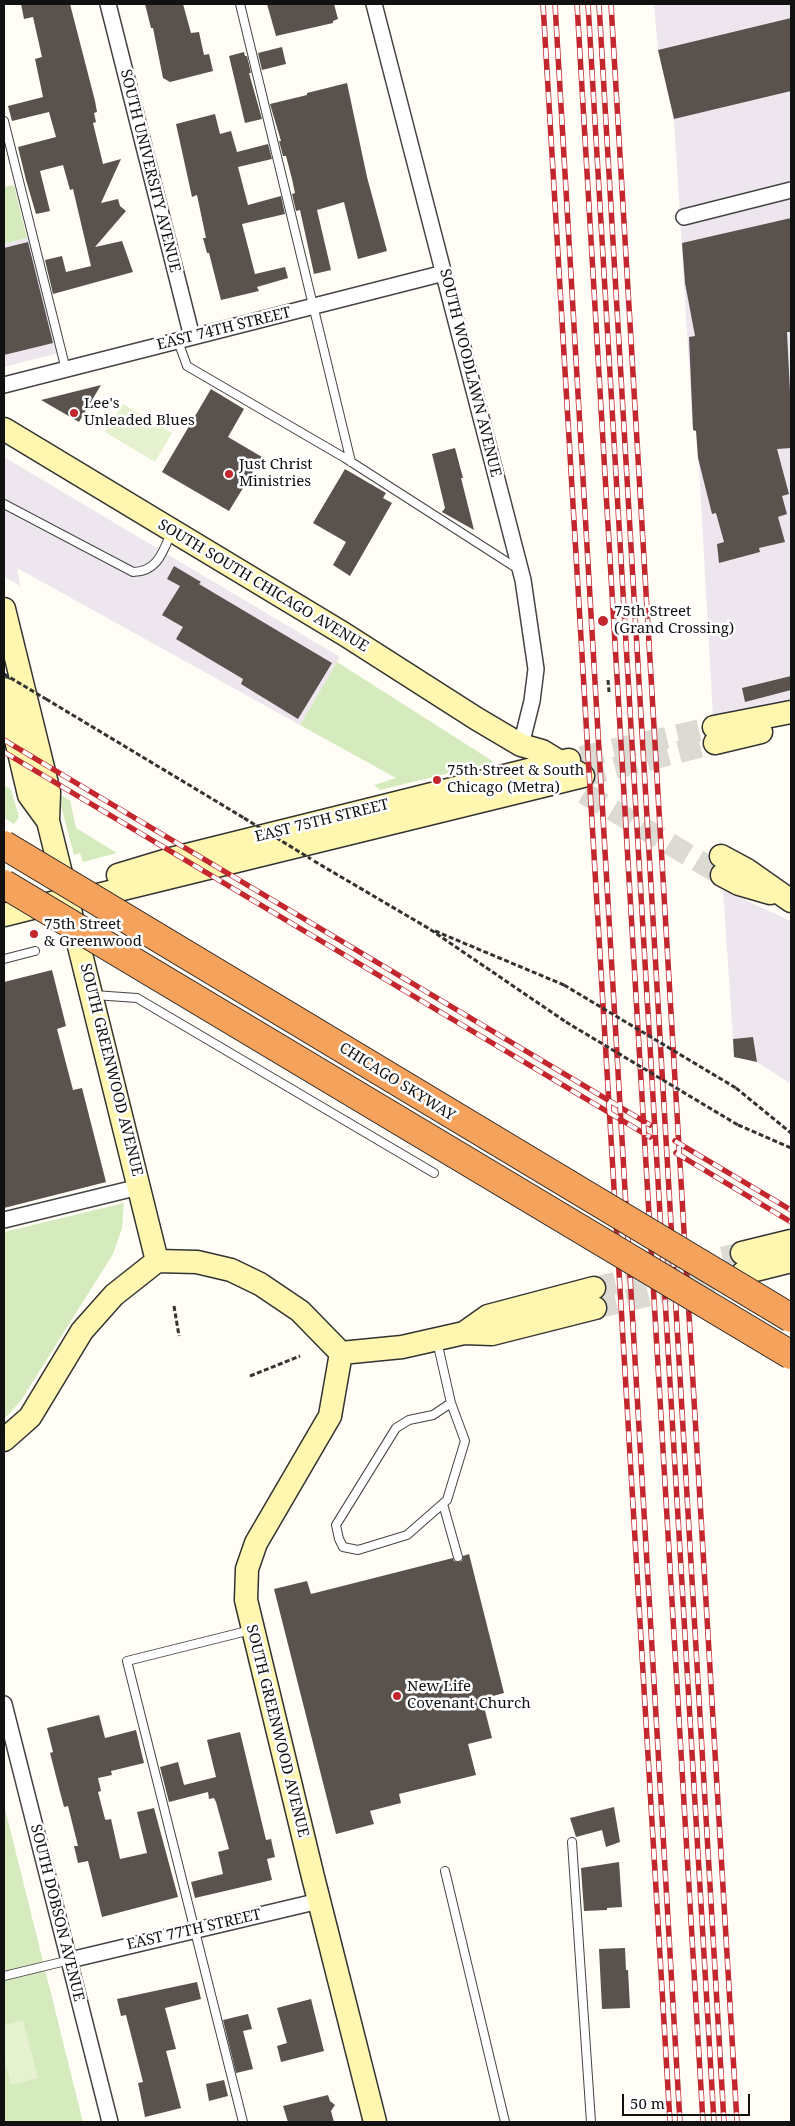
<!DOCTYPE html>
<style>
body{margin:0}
#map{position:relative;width:795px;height:2126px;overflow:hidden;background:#fffdf5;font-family:"Noto Serif",serif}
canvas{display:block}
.frame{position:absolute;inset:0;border:5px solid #111;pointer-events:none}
.scale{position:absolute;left:622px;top:2094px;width:128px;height:22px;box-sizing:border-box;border:2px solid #111;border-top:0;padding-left:6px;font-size:15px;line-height:18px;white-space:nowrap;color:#111;-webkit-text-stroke:4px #fff;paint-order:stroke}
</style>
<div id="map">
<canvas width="795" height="2126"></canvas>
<div class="frame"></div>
<div class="scale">50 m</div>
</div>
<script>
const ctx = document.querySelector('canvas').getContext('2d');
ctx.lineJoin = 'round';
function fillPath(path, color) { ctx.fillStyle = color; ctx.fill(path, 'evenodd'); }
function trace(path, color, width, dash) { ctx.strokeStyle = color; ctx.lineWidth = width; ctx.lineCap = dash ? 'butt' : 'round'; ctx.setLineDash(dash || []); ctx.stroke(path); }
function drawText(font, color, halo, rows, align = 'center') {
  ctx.font = font + ' "Noto Serif",serif'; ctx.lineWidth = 5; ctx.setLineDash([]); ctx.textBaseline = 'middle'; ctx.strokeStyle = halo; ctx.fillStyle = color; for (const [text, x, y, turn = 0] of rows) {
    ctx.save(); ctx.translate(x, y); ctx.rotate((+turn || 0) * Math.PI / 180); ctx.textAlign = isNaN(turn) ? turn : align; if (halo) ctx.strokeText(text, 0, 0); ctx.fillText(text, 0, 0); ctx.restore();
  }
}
fillPath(new Path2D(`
 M 654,4 L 791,4 L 791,700 L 746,711 L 713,716 L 698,449 L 696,431 L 693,430 L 674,119 L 658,50 Z
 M 32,237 L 62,352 L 4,367 L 4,244 Z
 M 4,457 L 340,657 L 300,725 L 17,568 L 20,586 L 5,577 L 4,571 Z
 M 723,890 L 791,921 L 791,1084 L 757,1062 L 753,1037 L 733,1039 Z`), '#eee6ef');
fillPath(new Path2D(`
 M 14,185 L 27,238 L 4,244 L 4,187 Z
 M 337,662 L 494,762 L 380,790 L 374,785 L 396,778 L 300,725 Z
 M 4,785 L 11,790 L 19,817 L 14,824 L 4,818 Z
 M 58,794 L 70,800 L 76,828 L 117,853 L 83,862 L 80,853 L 74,855 Z
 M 124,1203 L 122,1228 L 113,1254 L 20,1402 L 4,1419 L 4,1232 Z
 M 4,1805 L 83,2122 L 4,2122 Z`), '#d5ebbd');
fillPath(new Path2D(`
 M 123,404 L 172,433 L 155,462 L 105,432 Z
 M 23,2020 L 38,2078 L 11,2085 L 4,2056 L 4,2025 Z`), '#e6f2cf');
fillPath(new Path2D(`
 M 21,4 L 70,4 L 95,101 L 97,112 L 94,113 L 96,122 L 93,123 L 103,164 L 121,159 L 101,203 L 118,199 L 120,206 L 126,211 L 95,247 L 122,241 L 133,272 L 53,294 L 45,260 L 62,256 L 66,272 L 91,266 L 73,189 L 70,190 L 63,165 L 40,171 L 50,211 L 36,214 L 26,180 L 18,147 L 56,137 L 49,112 L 12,121 L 8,106 L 43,97 L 35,59 L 42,57 L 33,17 L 24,19 Z
 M 145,4 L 183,4 L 191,33 L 199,32 L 204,55 L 209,54 L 213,71 L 170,82 L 163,78 L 153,28 L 151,28 Z
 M 267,4 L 334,4 L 338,19 L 333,21 L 333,23 L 276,36 Z
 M 791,18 L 791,91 L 674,119 L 658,50 Z
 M 282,47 L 286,64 L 262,70 L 258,53 Z
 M 244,52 L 245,56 L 247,56 L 251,73 L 249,73 L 262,119 L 245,123 L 229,56 Z
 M 347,83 L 367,177 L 387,251 L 358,259 L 344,202 L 317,210 L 331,270 L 314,274 L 300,210 L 296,211 L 292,194 L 295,193 L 292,179 L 286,156 L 283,156 L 279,141 L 281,141 L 270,104 L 307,95 L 307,93 Z
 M 215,114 L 220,134 L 231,131 L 237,152 L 268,144 L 272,159 L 238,167 L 248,205 L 281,196 L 285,214 L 242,224 L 255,274 L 285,267 L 288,278 L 257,287 L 259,291 L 221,300 L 209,253 L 207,253 L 203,238 L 206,238 L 197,195 L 192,197 L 176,124 Z
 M 791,218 L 791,332 L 787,332 L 790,391 L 791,390 L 791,448 L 777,449 L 789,494 L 782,496 L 787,514 L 778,517 L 785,542 L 759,548 L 760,552 L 719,563 L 717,544 L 724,542 L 716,513 L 712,514 L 698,458 L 696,431 L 693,430 L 689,337 L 695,336 L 685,283 L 682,243 Z
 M 28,242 L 53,343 L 4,355 L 4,248 Z
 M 101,385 L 79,422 L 41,400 Z
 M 211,389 L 244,409 L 228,437 L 262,457 L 229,511 L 162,472 Z
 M 455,448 L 463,478 L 461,478 L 474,530 L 442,512 L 445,508 L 432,454 Z
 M 345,469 L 386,493 L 383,498 L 392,503 L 350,576 L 333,565 L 346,542 L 313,523 Z
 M 174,566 L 201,582 L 199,584 L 332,663 L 298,719 L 241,684 L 243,679 L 176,639 L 183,627 L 162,615 L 180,586 L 167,579 Z
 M 791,676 L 791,690 L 745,702 L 742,688 Z
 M 52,970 L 66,1026 L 57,1029 L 73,1090 L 82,1088 L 106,1182 L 4,1208 L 4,982 Z
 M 753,1037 L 757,1062 L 734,1057 L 733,1039 Z
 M 469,1554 L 504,1693 L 482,1699 L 492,1738 L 468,1744 L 476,1775 L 399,1794 L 401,1803 L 370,1811 L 374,1824 L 336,1834 L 274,1589 L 307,1581 L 311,1594 L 453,1558 L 454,1561 L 459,1562 L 462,1561 L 463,1556 Z
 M 99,1715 L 105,1738 L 136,1730 L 144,1763 L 111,1771 L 112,1775 L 98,1778 L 101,1791 L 98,1792 L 105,1819 L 106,1820 L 111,1819 L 120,1859 L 147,1853 L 137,1812 L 154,1808 L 178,1897 L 102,1917 L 88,1861 L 78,1863 L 74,1846 L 78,1846 L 68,1806 L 64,1807 L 59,1788 L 50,1753 L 53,1752 L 47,1728 Z
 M 240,1732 L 266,1840 L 271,1839 L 275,1857 L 267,1859 L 272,1880 L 195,1898 L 191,1882 L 223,1874 L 218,1852 L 229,1849 L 216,1802 L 214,1798 L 209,1799 L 208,1792 L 169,1802 L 160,1767 L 178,1762 L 184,1785 L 216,1777 L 207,1740 Z
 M 614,1807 L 620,1842 L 606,1847 L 602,1830 L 576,1837 L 570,1818 Z
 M 619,1862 L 622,1907 L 607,1908 L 607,1910 L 584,1911 L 581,1868 Z
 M 625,1948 L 626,1970 L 628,1970 L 630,2008 L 602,2009 L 599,1949 Z
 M 197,1982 L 201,1999 L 165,2008 L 176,2049 L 166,2051 L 181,2108 L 145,2117 L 138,2083 L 143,2082 L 126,2015 L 121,2016 L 117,1999 Z
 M 311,1999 L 324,2051 L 281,2062 L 277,2046 L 287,2043 L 277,2008 Z
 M 248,2014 L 252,2029 L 243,2031 L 253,2069 L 236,2073 L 223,2020 Z
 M 224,2080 L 228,2096 L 209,2101 L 206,2084 Z
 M 328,2095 L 330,2101 L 335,2105 L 331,2111 L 334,2122 L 288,2122 L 283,2106 Z`), '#5a524d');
trace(new Path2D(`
 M 581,757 L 714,727
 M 583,776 L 715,743
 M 584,793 L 722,875
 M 594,1288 L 742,1253
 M 595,1308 L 735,1275`), '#dbdad3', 22, [22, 11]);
const lane = new Path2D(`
 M 240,4 L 351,462
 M 4,121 L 66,370
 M 178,341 L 187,366 L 345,458 L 518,569
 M 4,504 L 133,572 C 157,572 163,552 171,533
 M 4,959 L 35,951
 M 94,995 L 137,998 L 434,1173
 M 437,1341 L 451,1403 L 433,1415 L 409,1420 L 396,1428 L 336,1525 L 339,1539 L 343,1547 L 358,1550 L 407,1535 L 447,1500 L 465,1441 L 451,1403
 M 443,1504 L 458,1557
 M 572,1842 L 591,2122
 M 445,1871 L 505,2122
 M 4,1976 L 70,1960
 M 243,2122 L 127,1661 L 251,1630`);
const street = new Path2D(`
 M 108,4 L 192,337
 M 374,4 L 523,580 L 536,669 L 532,701 L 521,745
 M 684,217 L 791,190
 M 4,385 L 444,273
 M 4,1220 L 139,1187
 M 4,1704 L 110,2122
 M 70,1960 L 319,1901`);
const secondary = new Path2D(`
 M 4,429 L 344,634 L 477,719 L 521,745 L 542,751 L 583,776
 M 4,609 L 49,792 L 48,821 L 157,1261
 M 4,689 L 29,795 L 48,821
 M 714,727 L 791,712
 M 715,743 L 761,732
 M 721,856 L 747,870 L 791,901
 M 118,875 L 171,859 L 569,760
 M 722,875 L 739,884 L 770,893
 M 4,915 L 68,899 L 98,895 L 583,776
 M 742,1253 L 791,1241
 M 743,1273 L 791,1261
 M 464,1333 L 488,1316 L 594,1288
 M 341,1353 L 330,1416 L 256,1543 L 247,1569 L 246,1600 L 313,1877 L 375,2122
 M 341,1353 L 402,1347 L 464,1333 L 492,1334 L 595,1308
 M 4,1440 L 30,1417 L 82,1331 L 114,1295 L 157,1261 L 197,1262 L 231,1270 L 260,1284 L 300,1311 L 341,1353`);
trace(lane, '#444', 10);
trace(street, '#444', 18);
trace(secondary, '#333', 25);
trace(new Path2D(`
 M 608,680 L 609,692
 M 46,699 L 244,818
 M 314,861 L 428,928 L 566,1022
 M 435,931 L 564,985
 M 736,1088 L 791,1133
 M 738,1125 L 791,1148
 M 174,1306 L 179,1336
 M 250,1376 L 300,1356`), '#333', 3, [5, 2.5]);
trace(lane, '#fff', 8);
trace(street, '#fff', 15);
trace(secondary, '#fff6b0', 22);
const rail = new Path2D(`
 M 543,4 L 670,2122
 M 555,4 L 680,2122
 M 577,4 L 703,2122
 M 588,4 L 714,2122
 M 599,4 L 724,2122
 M 611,4 L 737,2122
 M 4,740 L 650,1125
 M 4,752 L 650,1137
 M 675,1141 L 791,1210
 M 676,1153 L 791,1222`);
trace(rail, '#c4262e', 5.5);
trace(rail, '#fff', 4, [11]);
const highwayBridge = new Path2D(`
 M 4,845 L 791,1318
 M 4,884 L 791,1355`);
trace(highwayBridge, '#222', 30, []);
trace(new Path2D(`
 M 4,674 L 46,699
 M 244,818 L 311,859
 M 564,985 L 736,1088
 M 566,1022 L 738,1125`), '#333', 3, [5, 2.5]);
trace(highwayBridge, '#f5a25d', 28);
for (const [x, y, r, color] of [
 [74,413,5,"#c4262e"],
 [229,474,5,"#c4262e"],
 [603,621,6,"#c4262e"],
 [437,780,5,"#c4262e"],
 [34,934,5,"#c4262e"],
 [397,1696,5,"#c4262e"]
]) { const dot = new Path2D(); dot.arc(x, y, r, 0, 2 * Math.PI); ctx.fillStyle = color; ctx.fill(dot); trace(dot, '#fff', 2); }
drawText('15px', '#111', '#fff', [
 ["SOUTH UNIVERSITY AVENUE",150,171,76],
 ["EAST 74TH STREET",224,329,-14],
 ["SOUTH WOODLAWN AVENUE",470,373,76],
 ["SOUTH SOUTH CHICAGO AVENUE",263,586,31],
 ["EAST 75TH STREET",322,821,-14],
 ["SOUTH GREENWOOD AVENUE",111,1070,76],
 ["CHICAGO SKYWAY",397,1082,32],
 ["SOUTH GREENWOOD AVENUE",277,1731,76],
 ["SOUTH DOBSON AVENUE",57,1913,76],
 ["EAST 77TH STREET",194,1930,-13]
]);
drawText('15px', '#111', '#fff', [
 ["Lee's",84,404],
 ["Unleaded Blues",84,421],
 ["Just Christ",239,465],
 ["Ministries",239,482],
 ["75th Street",614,612],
 ["(Grand Crossing)",614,629],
 ["75th Street & South",447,771],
 ["Chicago (Metra)",447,788],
 ["75th Street",44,925],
 ["& Greenwood",44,942],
 ["New Life",407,1687],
 ["Covenant Church",407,1704]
], 'left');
</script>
